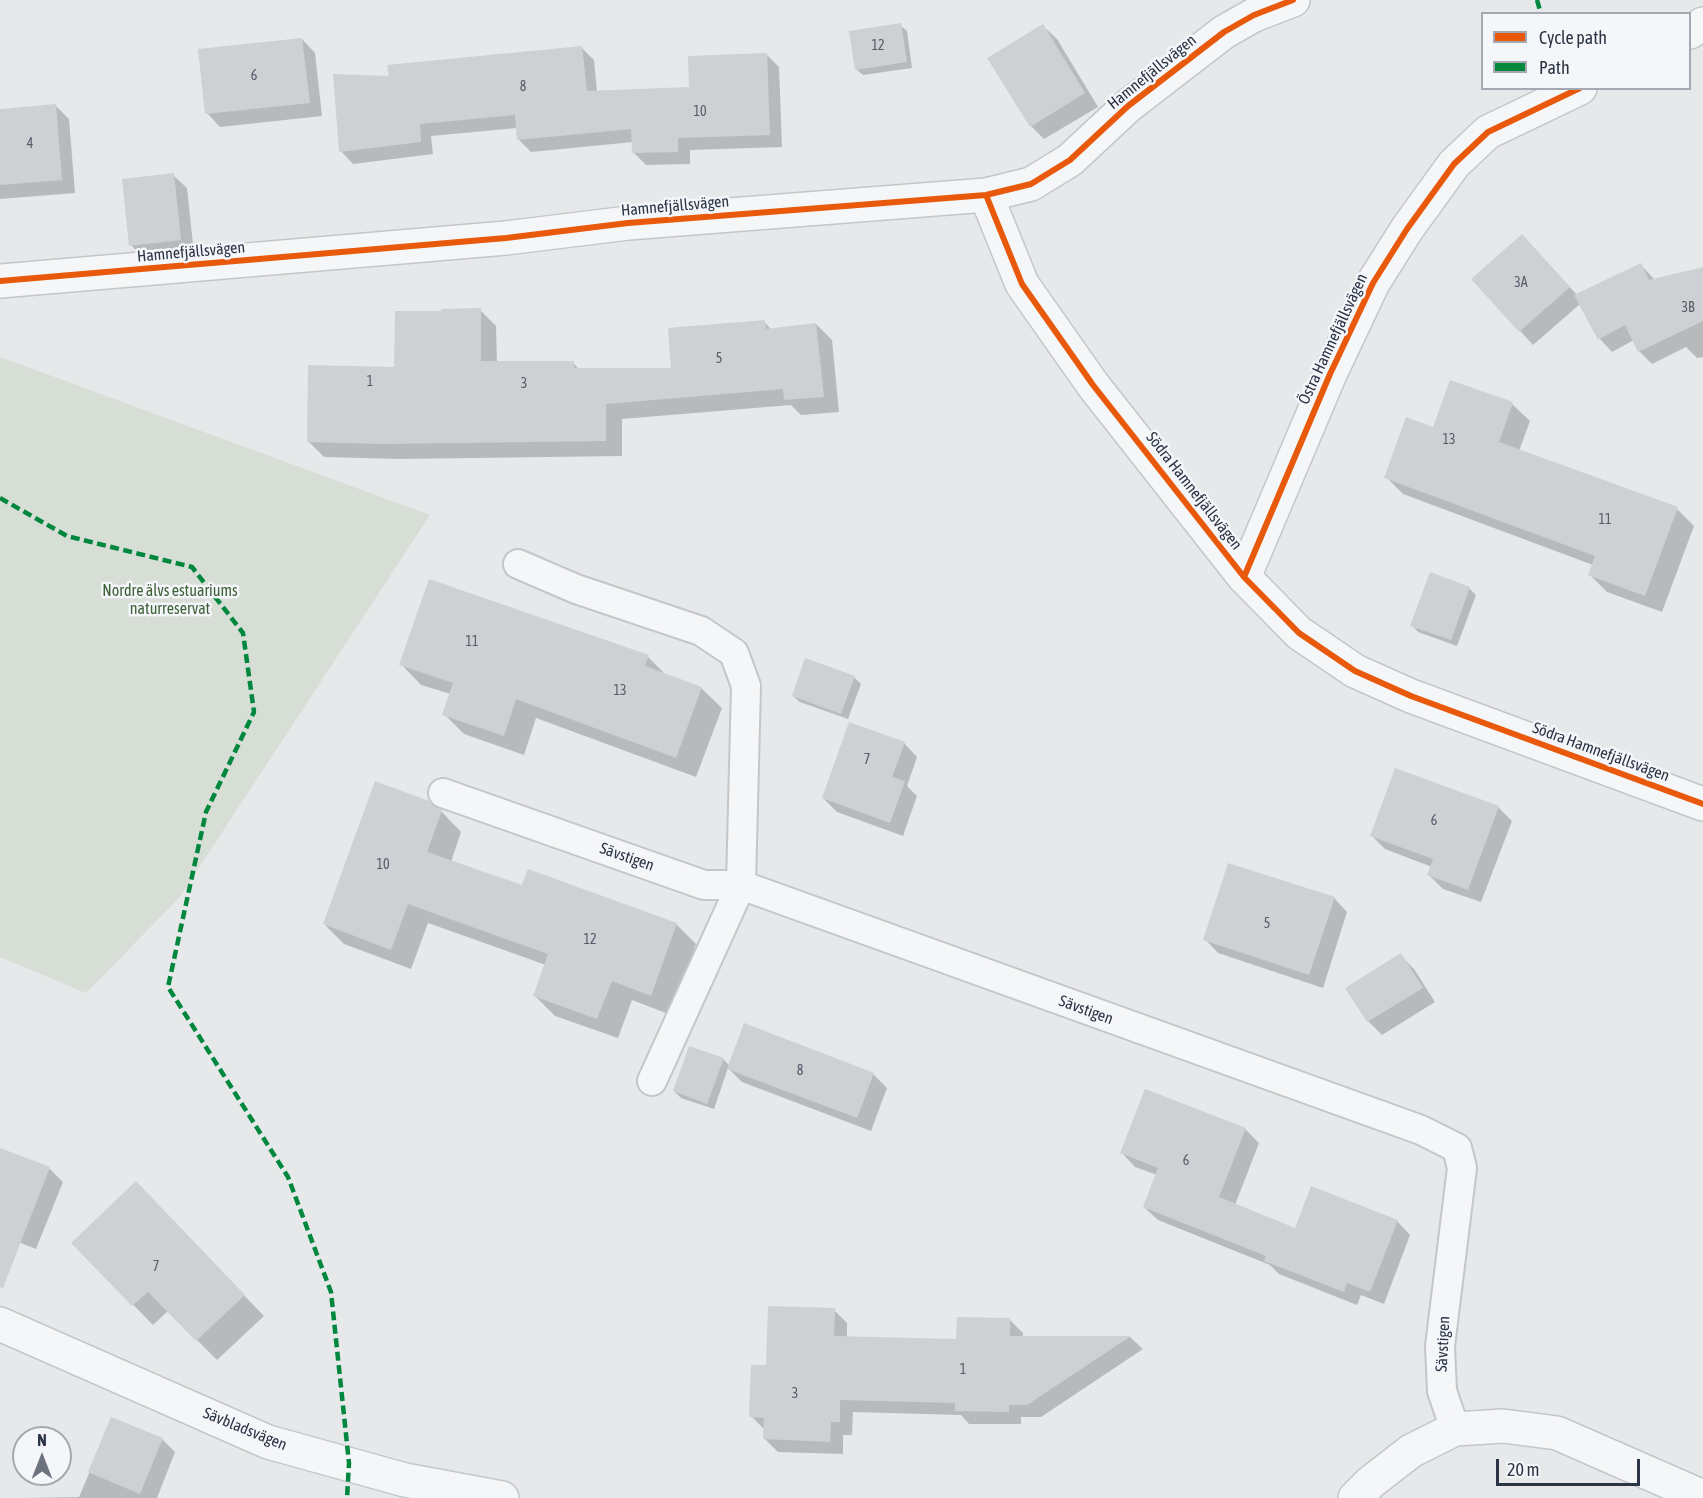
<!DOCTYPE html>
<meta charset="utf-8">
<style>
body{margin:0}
#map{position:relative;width:1703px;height:1498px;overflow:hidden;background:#e6e8ea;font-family:"Asap Condensed",sans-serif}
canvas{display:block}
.legend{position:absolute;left:1481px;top:12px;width:210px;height:78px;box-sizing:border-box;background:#f4f6f9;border:2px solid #a4a8b1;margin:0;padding:8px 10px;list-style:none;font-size:18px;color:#2b3445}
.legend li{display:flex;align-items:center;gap:12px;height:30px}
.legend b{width:30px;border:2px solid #a4a8b1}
.north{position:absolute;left:12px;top:1426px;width:60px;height:60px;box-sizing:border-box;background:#f4f6f9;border:2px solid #a4a8b1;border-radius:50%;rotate:0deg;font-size:16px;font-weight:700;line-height:24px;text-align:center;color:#2b3445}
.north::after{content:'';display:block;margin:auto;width:21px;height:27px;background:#6c737f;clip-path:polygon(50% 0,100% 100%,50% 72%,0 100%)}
.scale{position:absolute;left:1496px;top:1459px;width:144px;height:27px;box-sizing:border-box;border:3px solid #2b3445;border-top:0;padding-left:8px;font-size:18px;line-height:21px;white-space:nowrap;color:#2b3445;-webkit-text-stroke:4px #f4f6f9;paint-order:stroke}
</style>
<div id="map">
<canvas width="1703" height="1498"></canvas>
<ul class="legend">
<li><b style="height:8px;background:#e8590c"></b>Cycle path</li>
<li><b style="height:8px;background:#00873e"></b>Path</li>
</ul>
<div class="north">N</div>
<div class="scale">20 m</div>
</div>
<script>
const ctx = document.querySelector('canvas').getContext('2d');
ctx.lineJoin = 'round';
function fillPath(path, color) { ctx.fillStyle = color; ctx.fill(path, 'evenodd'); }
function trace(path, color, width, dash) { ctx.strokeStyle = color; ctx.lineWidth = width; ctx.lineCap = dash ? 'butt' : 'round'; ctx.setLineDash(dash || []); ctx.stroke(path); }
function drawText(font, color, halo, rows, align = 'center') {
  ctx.font = font + ' "Asap Condensed",sans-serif'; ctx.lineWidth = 5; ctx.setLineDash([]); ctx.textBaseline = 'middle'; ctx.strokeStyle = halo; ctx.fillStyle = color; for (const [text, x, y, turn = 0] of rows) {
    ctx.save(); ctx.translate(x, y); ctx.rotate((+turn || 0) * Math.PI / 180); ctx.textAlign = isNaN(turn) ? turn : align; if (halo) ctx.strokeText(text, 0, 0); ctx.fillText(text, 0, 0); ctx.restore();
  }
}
fillPath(new Path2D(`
 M 0,357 L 430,515 L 179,898 L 86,993 L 0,957 Z`), '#d6ded6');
fillPath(new Path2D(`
 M 900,25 L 907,31 L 912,68 L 863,75 L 856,69 Z
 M 1043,26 L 1057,39 L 1098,107 L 1044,139 L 1031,126 Z
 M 302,39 L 315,53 L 322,116 L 220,127 L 207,113 Z
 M 581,47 L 594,60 L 597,92 L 691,88 L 766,54 L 779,67 L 782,147 L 690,150 L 690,164 L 646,165 L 634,153 L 633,142 L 531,152 L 519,140 L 517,128 L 431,136 L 433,154 L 353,164 L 341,151 L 391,78 Z
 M 56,106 L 69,119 L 75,193 L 0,199 L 0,110 Z
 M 173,175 L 187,188 L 194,253 L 144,259 L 131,245 Z
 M 1535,249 L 1577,295 L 1641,265 L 1655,280 L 1703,268 L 1703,357 L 1697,358 L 1686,347 L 1652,364 L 1639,351 L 1634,340 L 1612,352 L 1600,339 L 1580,304 L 1533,345 L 1473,279 Z
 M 480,310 L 496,326 L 497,363 L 573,363 L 580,370 L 673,370 L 764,322 L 772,330 L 816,324 L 832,340 L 839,412 L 801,415 L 791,405 L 622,419 L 622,456 L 399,459 L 324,457 L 308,441 L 395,368 Z
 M 1512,404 L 1530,421 L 1519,451 L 1677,509 L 1694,526 L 1662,612 L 1607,592 L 1590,575 L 1593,565 L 1403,494 L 1386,477 L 1434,429 Z
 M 1469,588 L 1476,595 L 1457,646 L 1418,632 L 1412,625 Z
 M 648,657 L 666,675 L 701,688 L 722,708 L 696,777 L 536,718 L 524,755 L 464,734 L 444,714 L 451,694 L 421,685 L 401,664 Z
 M 854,677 L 861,684 L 848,719 L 800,702 L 793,696 Z
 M 904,743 L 917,757 L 907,786 L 917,796 L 903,836 L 837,812 L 823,798 Z
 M 1498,807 L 1512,821 L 1481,902 L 1443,889 L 1429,875 L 1432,867 L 1385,849 L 1372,836 Z
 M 441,811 L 461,832 L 451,862 L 523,887 L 676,924 L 696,944 L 671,1015 L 632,1000 L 618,1038 L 555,1016 L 535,996 L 546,965 L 428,923 L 411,969 L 344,944 L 324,924 Z
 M 1334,898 L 1347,912 L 1323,988 L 1218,953 L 1205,939 Z
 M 1400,955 L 1414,969 L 1435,1002 L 1382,1035 L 1368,1021 L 1347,988 Z
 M 723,1059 L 730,1066 L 873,1074 L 887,1088 L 871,1131 L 742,1082 L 728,1068 L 714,1109 L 681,1098 L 674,1091 Z
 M 1245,1129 L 1259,1143 L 1235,1205 L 1296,1230 L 1397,1221 L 1410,1235 L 1384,1304 L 1361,1295 L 1357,1305 L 1279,1274 L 1270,1265 L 1158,1220 L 1144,1207 L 1157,1175 L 1135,1167 L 1122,1153 Z
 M 0,1157 L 49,1168 L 63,1182 L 36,1249 L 0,1235 Z
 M 156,1204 L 264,1316 L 217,1360 L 168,1311 L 153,1325 L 73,1243 Z
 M 834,1310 L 847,1323 L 847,1337 L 958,1340 L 1010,1320 L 1023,1333 L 1023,1337 L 1130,1337 L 1143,1349 L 1041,1417 L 1021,1417 L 1021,1424 L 969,1424 L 961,1415 L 853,1412 L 852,1435 L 843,1435 L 843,1454 L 778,1452 L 765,1439 L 764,1429 L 751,1416 L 768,1367 Z
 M 112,1419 L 162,1439 L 175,1452 L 157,1498 L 24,1498 L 79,1497 Z`), '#0003');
fillPath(new Path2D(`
 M 901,23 L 907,62 L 855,70 L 849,31 Z
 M 1043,24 L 1085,93 L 1030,127 L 987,58 Z
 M 302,38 L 310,103 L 205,114 L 198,49 Z
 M 582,46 L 587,91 L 689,87 L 688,56 L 767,53 L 770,135 L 678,138 L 678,152 L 632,153 L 631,129 L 517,140 L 515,115 L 420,124 L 421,142 L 339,152 L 333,74 L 389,76 L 387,65 Z
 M 56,104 L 62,180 L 0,185 L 0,109 Z
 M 174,173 L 181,240 L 129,246 L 122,179 Z
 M 1522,234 L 1570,287 L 1519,332 L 1471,279 Z
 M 1641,263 L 1649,280 L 1703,267 L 1703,321 L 1638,352 L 1625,325 L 1598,340 L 1574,295 Z
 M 481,308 L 481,361 L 574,361 L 574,368 L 671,368 L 668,328 L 765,320 L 766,329 L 816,323 L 824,397 L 784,400 L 783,389 L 606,404 L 606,441 L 382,444 L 307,442 L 308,365 L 394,367 L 395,311 L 441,311 L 441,309 Z
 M 1450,380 L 1513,402 L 1499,442 L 1678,507 L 1645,596 L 1588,575 L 1595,556 L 1384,478 L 1406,417 L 1433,427 Z
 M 1430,572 L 1470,587 L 1451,640 L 1410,626 Z
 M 429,579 L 649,655 L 645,666 L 702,687 L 676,758 L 516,699 L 504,736 L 442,715 L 453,683 L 399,665 Z
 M 805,658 L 855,676 L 841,714 L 792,696 Z
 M 849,722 L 905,742 L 892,777 L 905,781 L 890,823 L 822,798 Z
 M 1395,768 L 1499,806 L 1468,890 L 1427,875 L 1433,859 L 1370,836 Z
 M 375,781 L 429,801 L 431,804 L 442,810 L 427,852 L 522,885 L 528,869 L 677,923 L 651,996 L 612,981 L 597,1019 L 533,996 L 548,954 L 408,904 L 391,950 L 323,924 Z
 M 1228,863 L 1335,897 L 1309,975 L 1203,940 Z
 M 1401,953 L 1423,988 L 1367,1022 L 1345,988 Z
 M 744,1023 L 874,1073 L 857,1118 L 727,1069 Z
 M 689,1046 L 724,1058 L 707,1104 L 673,1091 Z
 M 1145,1089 L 1246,1128 L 1219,1197 L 1295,1228 L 1311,1186 L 1398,1220 L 1370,1292 L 1347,1283 L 1344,1292 L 1264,1261 L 1266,1256 L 1143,1207 L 1158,1168 L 1120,1153 Z
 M 0,1148 L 50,1167 L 3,1288 L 0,1287 Z
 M 136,1181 L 245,1295 L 196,1341 L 148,1292 L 132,1306 L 71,1243 Z
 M 768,1306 L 835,1308 L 834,1336 L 956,1339 L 957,1317 L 1010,1318 L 1010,1336 L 1131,1336 L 1027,1405 L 1009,1405 L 1009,1412 L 955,1411 L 955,1403 L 840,1400 L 840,1422 L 831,1422 L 830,1442 L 763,1439 L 764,1418 L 749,1417 L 751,1365 L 766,1365 Z
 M 111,1417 L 163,1438 L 140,1494 L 88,1472 Z`), '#ced0d3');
const lane = new Path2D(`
 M 518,564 L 576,589 L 701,631 L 734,653 L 746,686 L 741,885 L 652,1081
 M 443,793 L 704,885 L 741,885 L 1421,1130 L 1457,1148 L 1462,1168 L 1440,1346 L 1442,1391 L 1455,1429`);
const street = new Path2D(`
 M 1690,32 L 1703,24
 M 986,195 L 1022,284 L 1093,385 L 1244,577 L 1299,633 L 1355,671 L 1411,696 L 1703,804
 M 0,281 L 506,238 L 628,223 L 986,195 L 1031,184 L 1070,160 L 1128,106 L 1224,32 L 1254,15 L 1293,0
 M 1244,577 L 1330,374 L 1373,283 L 1407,229 L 1454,164 L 1488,132 L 1580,88
 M 0,1324 L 268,1442 L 405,1480 L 502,1498
 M 1355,1498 L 1371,1482 L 1411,1451 L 1455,1429 L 1503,1426 L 1557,1433 L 1703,1497`);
trace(lane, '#c4c6c8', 32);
trace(street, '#c4c6c8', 36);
trace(lane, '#f5f6f7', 28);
trace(street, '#f5f6f7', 33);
trace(new Path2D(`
 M 1537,0 L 1541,14
 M 0,498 L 67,536 L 192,567 L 243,633 L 254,712 L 206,812 L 168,987 L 288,1177 L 331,1292 L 349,1463 L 347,1498`), '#00873e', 4.5, [9, 4.5]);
trace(new Path2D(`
 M 986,195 L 1022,284 L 1093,385 L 1244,577 L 1299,633 L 1355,671 L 1411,696 L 1703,804
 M 0,281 L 506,238 L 628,223 L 986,195 L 1031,184 L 1070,160 L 1128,106 L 1224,32 L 1254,15 L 1293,0
 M 1244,577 L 1330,374 L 1373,283 L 1407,229 L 1454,164 L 1488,132 L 1580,88`), '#e8590c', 6);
drawText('14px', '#545c69', null, [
 ["12",878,46],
 ["6",254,76],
 ["8",523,87],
 ["10",700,112],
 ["4",30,144],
 ["3A",1521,283],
 ["3B",1688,308],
 ["5",719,359],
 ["1",370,382],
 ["3",524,384],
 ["13",1449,440],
 ["11",1605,520],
 ["11",472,642],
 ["13",620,691],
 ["7",867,760],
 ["6",1434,821],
 ["10",383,865],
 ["5",1267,924],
 ["12",590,940],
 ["8",800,1071],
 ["6",1186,1161],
 ["7",156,1267],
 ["1",963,1370],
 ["3",795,1394]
]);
drawText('16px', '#2b3445', '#f4f6f9', [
 ["Hamnefjällsvägen",1152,72,-39],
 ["Hamnefjällsvägen",675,206,-5],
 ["Hamnefjällsvägen",191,252,-5],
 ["Östra Hamnefjällsvägen",1333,339,-65],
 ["Södra Hamnefjällsvägen",1194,491,52],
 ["Södra Hamnefjällsvägen",1601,752,20],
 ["Sävstigen",627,857,19],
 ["Sävstigen",1086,1010,20],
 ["Sävstigen",1443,1344,-87],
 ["Sävbladsvägen",245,1429,22]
]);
drawText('16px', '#3f6138', '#f4f6f9', [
 ["Nordre älvs estuariums",170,591],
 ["naturreservat",170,609]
]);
</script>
